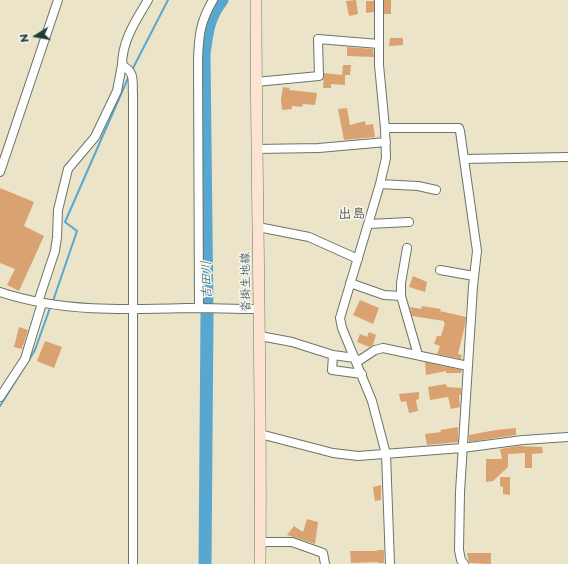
<!DOCTYPE html>
<meta charset="utf-8">
<style>
body{margin:0}
#map{position:relative;width:568px;height:564px;overflow:hidden;background:#ece4c8;font-family:"Playpen Sans",sans-serif}
canvas{display:block}
.north{position:absolute;left:16px;top:16px;width:40px;height:40px;-webkit-text-stroke:3px #f6f6f2;paint-order:stroke;rotate:259deg;font-size:11px;font-weight:700;line-height:16px;text-align:center;color:#1f3d34}
.north::after{content:'';display:block;margin:auto;width:14px;height:18px;background:#1f3d34;clip-path:polygon(50% 0,100% 100%,50% 72%,0 100%)}
</style>
<div id="map">
<canvas width="568" height="564"></canvas>
<div class="north">N</div>
</div>
<script>
const ctx = document.querySelector('canvas').getContext('2d');
ctx.lineJoin = 'round';
function trace(path, color, width, dash) { ctx.strokeStyle = color; ctx.lineWidth = width; ctx.lineCap = dash ? 'butt' : 'round'; ctx.setLineDash(dash || []); ctx.stroke(path); }
function fillPath(path, color) { ctx.fillStyle = color; ctx.fill(path, 'evenodd'); }
function drawText(font, color, halo, rows, align = 'center') {
  ctx.font = font + ' "Playpen Sans","Klee One",sans-serif'; ctx.lineWidth = 3; ctx.setLineDash([]); ctx.textBaseline = 'middle'; ctx.strokeStyle = halo; ctx.fillStyle = color; for (const [text, x, y, turn = 0] of rows) {
    ctx.save(); ctx.translate(x, y); ctx.rotate((+turn || 0) * Math.PI / 180); ctx.textAlign = isNaN(turn) ? turn : align; if (halo) ctx.strokeText(text, 0, 0); ctx.fillText(text, 0, 0); ctx.restore();
  }
}
trace(new Path2D(`
 M 132,70 L 168,0
 M 53,301 L 77,231 L 65,222 L 129,76
 M 29,360 L 35,350 L 51,305
 M 0,406 L 25,366`), '#58a7d1', 2);
trace(new Path2D(`
 M 205,564 L 207,316 L 204,54 C 207,32 208,18 222,0`), '#58a7d1', 13);
fillPath(new Path2D(`
 M 356,0 L 358,14 L 349,16 L 346,1 Z
 M 384,0 L 391,0 L 391,14 L 384,14 Z
 M 366,1 L 374,1 L 374,12 L 366,13 Z
 M 390,38 L 403,38 L 403,45 L 389,46 Z
 M 347,47 L 373,49 L 374,57 L 347,56 Z
 M 343,65 L 351,65 L 350,75 L 344,75 L 345,75 L 345,85 L 331,84 L 331,88 L 323,88 L 324,73 L 342,75 Z
 M 283,87 L 290,88 L 289,90 L 317,93 L 315,105 L 303,104 L 302,107 L 292,106 L 292,109 L 282,110 L 281,99 Z
 M 347,108 L 350,125 L 365,121 L 366,125 L 373,124 L 375,137 L 344,140 L 338,109 Z
 M 0,188 L 34,202 L 24,226 L 44,236 L 19,291 L 7,285 L 15,269 L 0,263 Z
 M 413,276 L 427,282 L 425,292 L 409,287 Z
 M 360,300 L 379,308 L 373,324 L 353,315 Z
 M 422,306 L 441,309 L 440,311 L 466,317 L 465,325 L 458,354 L 462,355 L 461,359 L 437,354 L 440,346 L 434,344 L 437,336 L 441,336 L 445,323 L 444,323 L 444,321 L 412,316 L 410,307 L 421,309 Z
 M 19,327 L 28,330 L 22,349 L 14,347 Z
 M 369,332 L 376,335 L 373,345 L 369,347 L 357,342 L 360,334 L 367,337 Z
 M 45,341 L 62,347 L 54,368 L 37,361 Z
 M 425,362 L 462,370 L 461,373 L 446,373 L 446,371 L 426,375 Z
 M 446,384 L 447,387 L 461,388 L 461,395 L 459,395 L 460,407 L 451,409 L 448,397 L 430,400 L 428,387 Z
 M 419,392 L 419,399 L 416,400 L 418,411 L 409,413 L 406,401 L 401,402 L 399,394 Z
 M 458,427 L 458,442 L 427,445 L 425,434 L 441,432 L 440,430 Z
 M 516,428 L 516,435 L 469,442 L 469,435 L 496,430 Z
 M 518,446 L 542,447 L 543,453 L 532,454 L 532,468 L 525,468 L 525,453 L 508,454 L 508,467 L 493,481 L 486,482 L 486,459 L 502,459 L 500,449 Z
 M 500,477 L 510,477 L 510,495 L 503,494 L 503,487 L 500,486 Z
 M 381,485 L 381,500 L 375,501 L 373,487 Z
 M 307,519 L 318,522 L 315,544 L 287,535 L 294,526 L 303,532 Z
 M 377,550 L 384,550 L 384,563 L 378,563 L 378,562 L 351,563 L 350,551 L 377,551 Z
 M 467,553 L 491,553 L 491,564 L 469,563 Z`), '#daa271');
const street = new Path2D(`
 M 379,0 L 379,65 L 385,128 L 386,158 L 380,184 L 340,318 L 342,328 L 372,401 L 386,454 L 390,564
 M 122,65 C 122,41 136,20 148,0
 M 256,82 L 319,76 L 318,39 L 379,44
 M 385,128 L 459,128 L 460,131 L 477,251 L 473,286 L 460,492 L 459,550 L 461,560 L 464,564
 M 256,149 L 319,148 L 386,142
 M 464,159 L 568,157
 M 0,172 L 58,0
 M 380,184 L 418,186 L 436,190
 M 368,224 L 409,222
 M 258,227 L 309,237 L 358,259
 M 440,270 L 474,276
 M 350,283 L 384,295 L 401,296 L 418,355
 M 0,292 C 60,312 124,310 187,308 C 211,308 235,309 260,309
 M 401,296 L 401,283 L 407,248
 M 38,302 L 55,251 L 57,237 L 58,210 L 68,169 L 95,137 L 117,91 L 122,65 C 136,73 132,81 133,95 L 133,564
 M 199,308 L 198,59 C 199,35 200,22 213,0
 M 260,336 L 292,342 L 333,355
 M 355,358 L 333,355 L 332,370 L 362,374
 M 357,362 L 375,350 L 383,348 L 468,366
 M 0,397 L 25,359 L 42,303
 M 260,434 L 333,453 L 358,456 L 462,448 L 523,440 L 568,437
 M 260,542 L 292,542 L 323,553 L 325,564`);
const secondary = new Path2D(`
 M 256,0 C 256,188 262,376 260,564`);
trace(street, '#677768', 10);
trace(secondary, '#677768', 12);
trace(street, '#fff', 8);
trace(secondary, '#fde4d1', 11);
drawText('12px', '#1f3d34', '#f6f6f2', [
 ["沓掛生地線",246,282,-91]
]);
drawText('italic 13px', '#305d63', '#f6f6f2', [
 ["吉田川",207,280,-91]
]);
drawText('bold 14px', '#606049', '#f6f6f2', [
 ["出島",352,214]
]);
</script>
